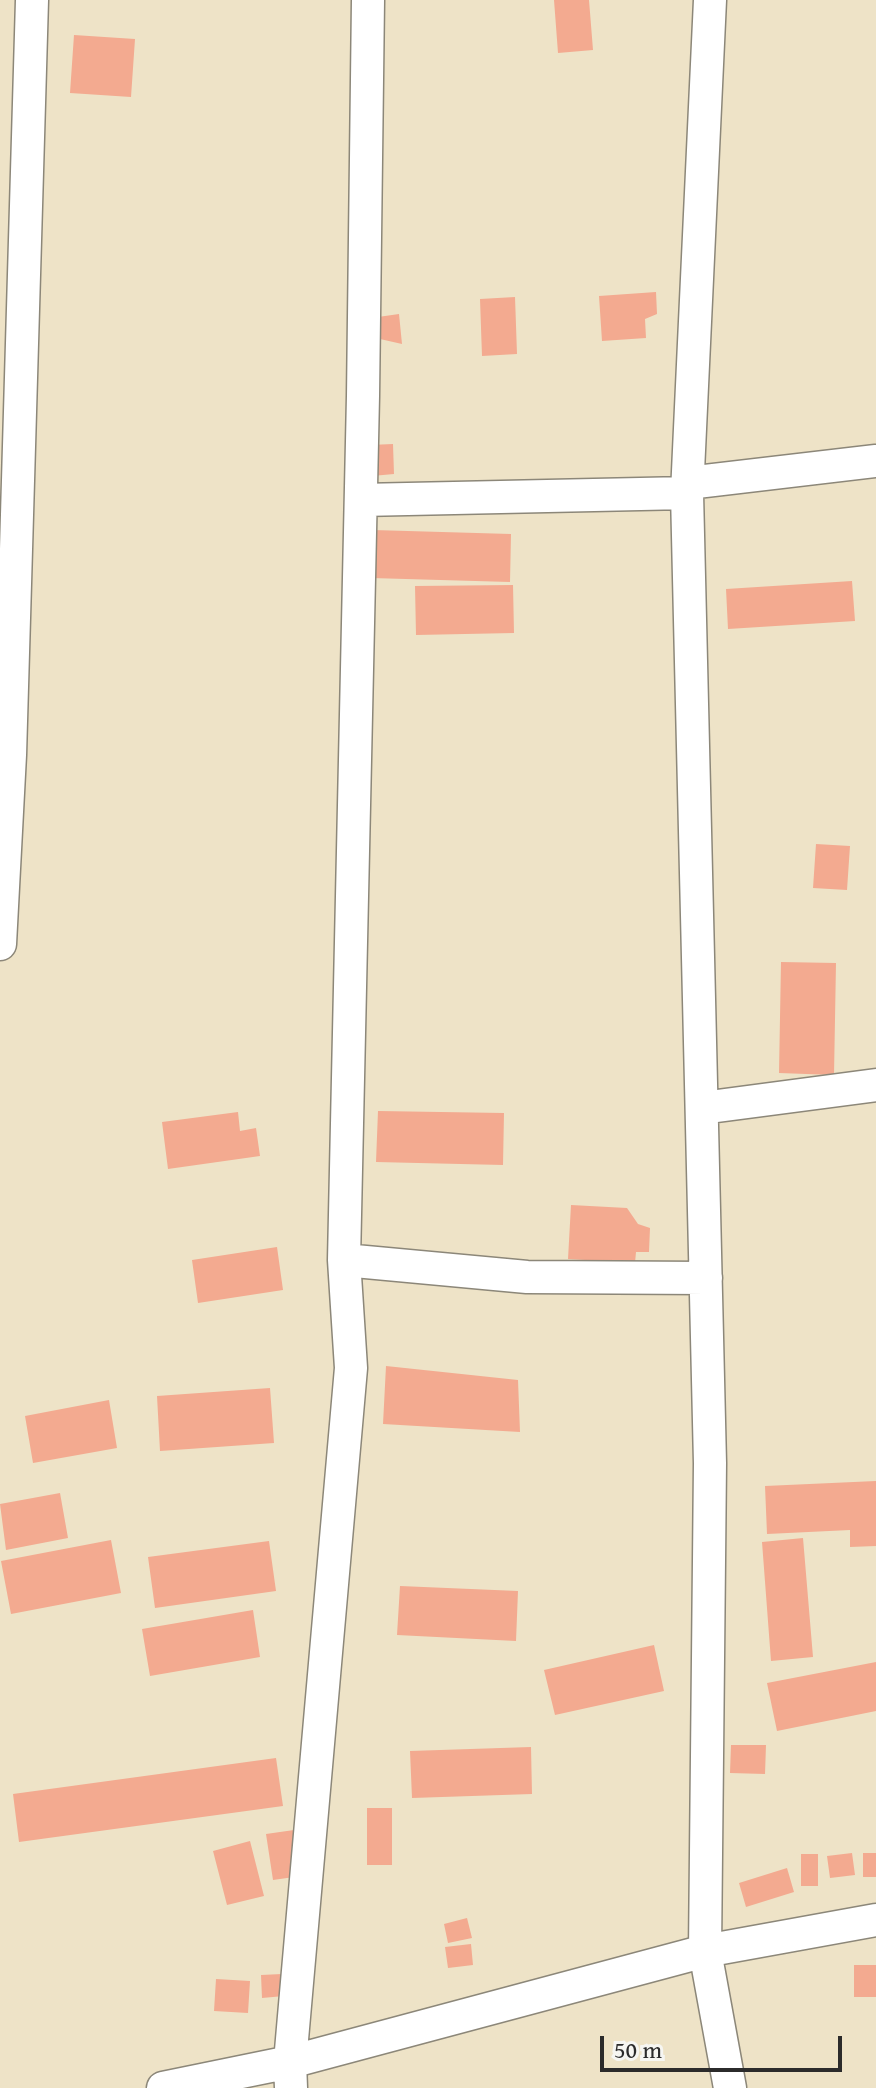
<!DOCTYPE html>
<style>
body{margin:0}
#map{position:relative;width:876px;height:2088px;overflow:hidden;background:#eee3c7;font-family:"Gentium Book Plus",serif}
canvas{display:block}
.scale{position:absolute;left:600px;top:2036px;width:242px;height:36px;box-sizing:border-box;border:4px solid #2b2b2b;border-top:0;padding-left:10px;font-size:24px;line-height:28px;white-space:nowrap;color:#2b2b2b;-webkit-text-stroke:6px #f6f6f2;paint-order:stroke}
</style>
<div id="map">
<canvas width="876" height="2088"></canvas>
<div class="scale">50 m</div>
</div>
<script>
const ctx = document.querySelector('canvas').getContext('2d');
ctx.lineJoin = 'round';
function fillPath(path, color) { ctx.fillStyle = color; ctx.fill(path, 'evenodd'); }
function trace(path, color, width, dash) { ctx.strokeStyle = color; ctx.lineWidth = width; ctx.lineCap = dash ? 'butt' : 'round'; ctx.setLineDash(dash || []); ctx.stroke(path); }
fillPath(new Path2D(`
 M 554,0 L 589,0 L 593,50 L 558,53 Z
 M 74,35 L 135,39 L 131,97 L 70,93 Z
 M 656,292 L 657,314 L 645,319 L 646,338 L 602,341 L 599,296 Z
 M 515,297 L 517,354 L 482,356 L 480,299 Z
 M 399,314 L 402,344 L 380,339 L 378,317 Z
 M 393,444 L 394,474 L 372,476 L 370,445 Z
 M 373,530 L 511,534 L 510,582 L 371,578 Z
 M 852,581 L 855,621 L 728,629 L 726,589 Z
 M 513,585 L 514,633 L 416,635 L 415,586 Z
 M 816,844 L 850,846 L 847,890 L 813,888 Z
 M 781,962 L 836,963 L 834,1075 L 779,1073 Z
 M 378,1111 L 504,1113 L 503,1165 L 376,1162 Z
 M 238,1112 L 240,1131 L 256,1128 L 260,1156 L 168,1169 L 162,1122 Z
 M 571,1205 L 627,1208 L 638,1224 L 650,1228 L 649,1252 L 636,1252 L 635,1263 L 568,1259 Z
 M 277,1247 L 283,1290 L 198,1303 L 192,1260 Z
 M 386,1366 L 518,1380 L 520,1432 L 383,1424 Z
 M 270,1388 L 274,1443 L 160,1451 L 157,1396 Z
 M 109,1400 L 117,1448 L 33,1463 L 25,1416 Z
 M 876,1481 L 876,1546 L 850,1547 L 850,1530 L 767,1534 L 765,1486 Z
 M 60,1493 L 68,1538 L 6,1550 L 0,1504 Z
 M 803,1538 L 813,1657 L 771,1661 L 762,1542 Z
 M 111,1540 L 121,1593 L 11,1614 L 1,1561 Z
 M 269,1541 L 276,1591 L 155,1608 L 148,1557 Z
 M 400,1586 L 518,1591 L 516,1641 L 397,1635 Z
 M 253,1610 L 260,1657 L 150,1676 L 142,1629 Z
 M 654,1645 L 664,1691 L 555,1715 L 544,1670 Z
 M 876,1662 L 876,1711 L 777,1731 L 767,1683 Z
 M 731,1745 L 766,1745 L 765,1774 L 730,1773 Z
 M 531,1747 L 532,1794 L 412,1798 L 410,1751 Z
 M 276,1758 L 283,1806 L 19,1842 L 13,1794 Z
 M 367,1808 L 392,1808 L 392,1865 L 367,1865 Z
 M 294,1830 L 301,1876 L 273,1880 L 266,1834 Z
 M 250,1841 L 264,1896 L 227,1905 L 213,1851 Z
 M 852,1853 L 855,1875 L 830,1878 L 827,1856 Z
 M 863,1853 L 876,1853 L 876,1877 L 863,1877 Z
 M 801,1854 L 818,1854 L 818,1886 L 801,1886 Z
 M 787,1868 L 794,1892 L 746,1907 L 739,1883 Z
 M 467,1918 L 472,1938 L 448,1943 L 444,1924 Z
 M 471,1944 L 473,1965 L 448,1968 L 445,1947 Z
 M 854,1965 L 876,1965 L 876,1997 L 854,1997 Z
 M 282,1974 L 284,1996 L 262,1998 L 261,1975 Z
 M 216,1979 L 250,1981 L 248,2013 L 214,2011 Z`), '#f3aa90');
const street = new Path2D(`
 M 710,0 L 687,493 L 710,1463 L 705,1951 L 730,2088
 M 688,483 L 876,461
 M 361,500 L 687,493
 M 0,944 L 10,755 L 32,0
 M 702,1108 L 876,1085
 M 344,1260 L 527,1277 L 706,1278
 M 163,2088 L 290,2062 L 705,1951 L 876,1920
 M 291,2088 L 290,2062 L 351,1368 L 344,1260 L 363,396 L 368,0`);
trace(street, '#8c8779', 35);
trace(street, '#fff', 32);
</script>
